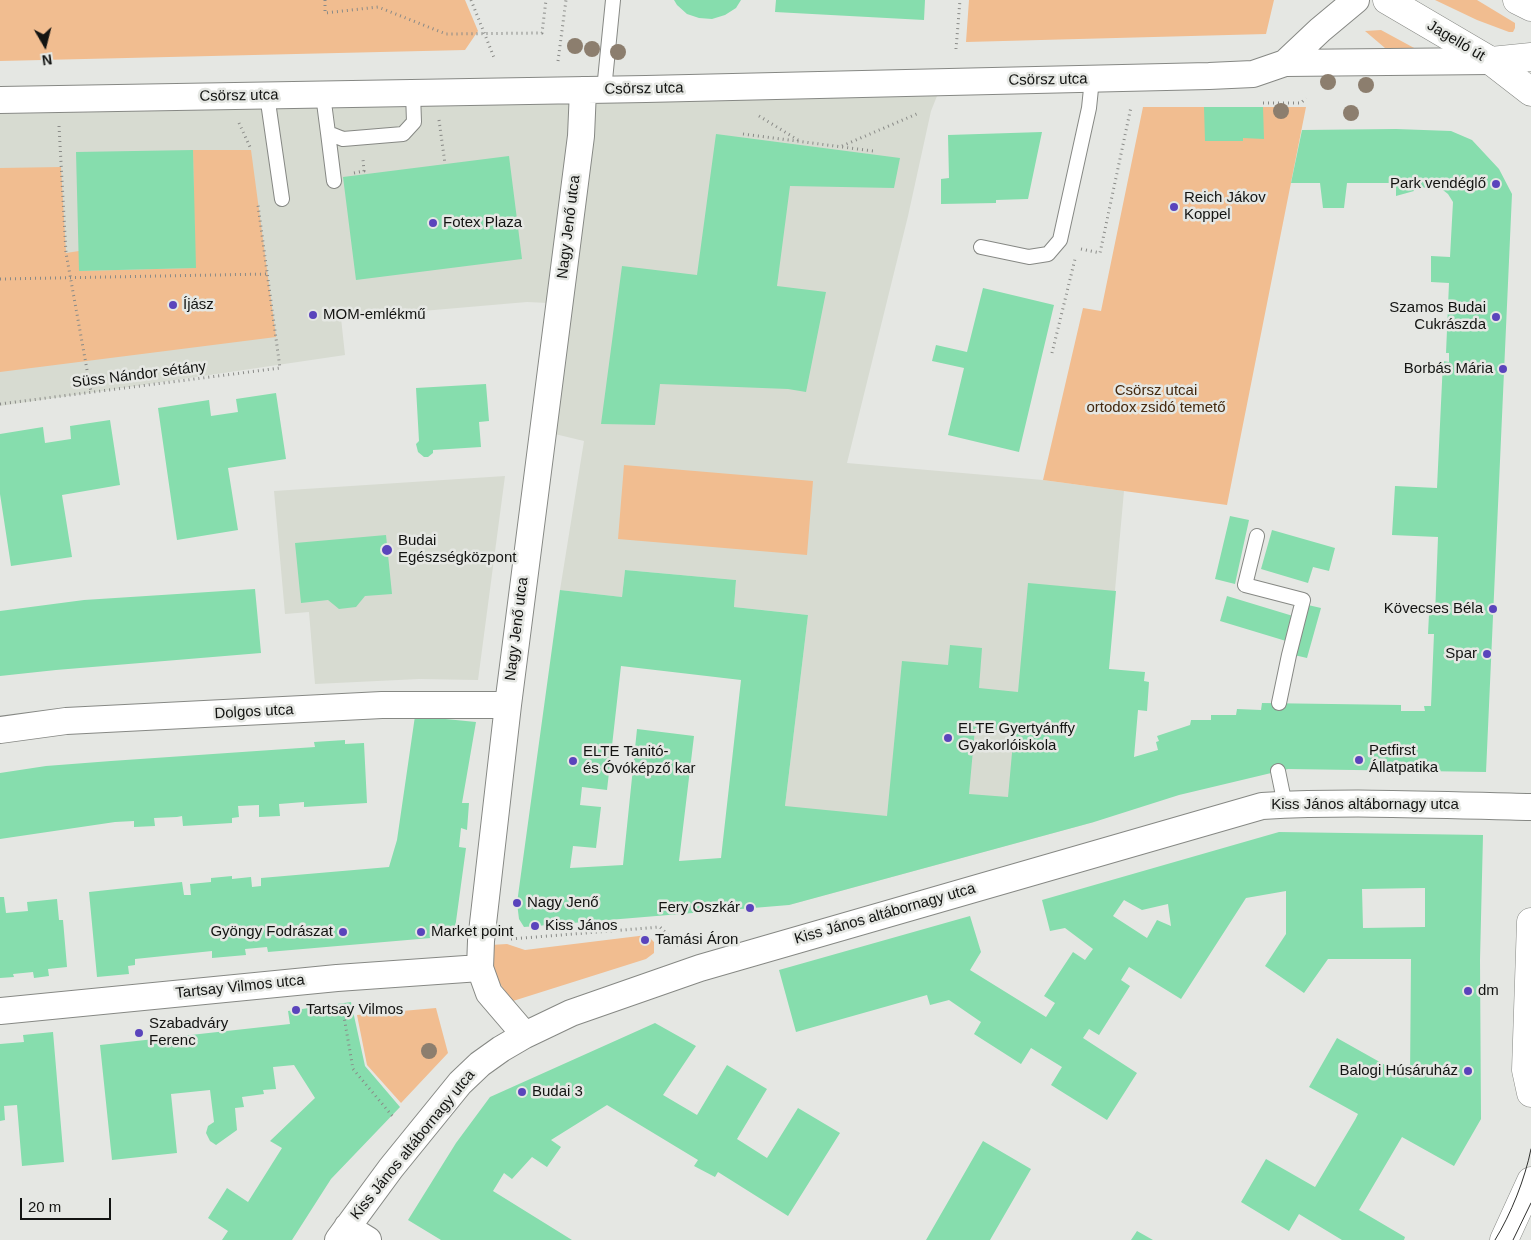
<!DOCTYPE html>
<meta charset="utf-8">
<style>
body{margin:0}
#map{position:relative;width:1531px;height:1240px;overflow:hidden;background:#e5e7e3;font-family:Helvetica,sans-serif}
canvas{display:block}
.north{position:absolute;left:20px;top:20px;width:50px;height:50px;-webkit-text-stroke:4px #e5e7e3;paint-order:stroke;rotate:172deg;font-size:14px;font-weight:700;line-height:20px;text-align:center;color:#131412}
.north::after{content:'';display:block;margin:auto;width:18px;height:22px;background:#131412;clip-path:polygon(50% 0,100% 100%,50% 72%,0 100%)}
.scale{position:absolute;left:20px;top:1198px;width:91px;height:22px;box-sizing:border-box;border:2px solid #131412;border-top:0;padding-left:6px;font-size:15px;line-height:18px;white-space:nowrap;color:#131412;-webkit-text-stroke:4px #e5e7e3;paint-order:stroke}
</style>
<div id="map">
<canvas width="1531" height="1240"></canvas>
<div class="north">N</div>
<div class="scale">20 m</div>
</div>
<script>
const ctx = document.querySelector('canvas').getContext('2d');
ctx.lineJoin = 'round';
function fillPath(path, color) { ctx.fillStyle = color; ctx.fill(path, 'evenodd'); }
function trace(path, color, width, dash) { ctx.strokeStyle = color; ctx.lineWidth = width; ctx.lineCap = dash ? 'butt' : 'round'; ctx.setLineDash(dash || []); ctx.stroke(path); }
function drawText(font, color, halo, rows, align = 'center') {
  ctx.font = font + ' Helvetica,sans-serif'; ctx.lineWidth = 5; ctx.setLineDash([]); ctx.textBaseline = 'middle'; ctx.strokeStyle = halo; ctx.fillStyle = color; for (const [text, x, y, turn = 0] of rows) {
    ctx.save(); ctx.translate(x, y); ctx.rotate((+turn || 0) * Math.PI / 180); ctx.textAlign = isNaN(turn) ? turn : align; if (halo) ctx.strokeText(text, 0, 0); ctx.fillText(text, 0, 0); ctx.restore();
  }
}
fillPath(new Path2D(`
 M 937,96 L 931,111 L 908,216 L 847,463 L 1043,480 L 1124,491 L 1094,822 L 789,905 L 778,864 L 808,615 L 734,607 L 736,580 L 625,570 L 622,597 L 560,590 L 584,441 L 534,429 L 548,303 L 527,302 L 341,318 L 345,355 L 0,406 L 0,114 Z
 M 505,476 L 478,680 L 419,679 L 315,684 L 309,612 L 285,614 L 274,491 Z`), '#d7dbd1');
fillPath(new Path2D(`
 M 0,0 L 465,0 L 478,31 L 465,50 L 0,61 Z
 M 969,0 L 1274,0 L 1266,34 L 966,42 Z
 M 1435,0 L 1477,0 L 1515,23 L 1515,28 L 1513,32 L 1509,32 L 1477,20 Z
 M 1381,30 L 1416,49 L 1385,48 L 1365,31 Z
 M 1143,107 L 1306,107 L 1227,505 L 1043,480 L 1083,308 L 1101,311 Z
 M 193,150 L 251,150 L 276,337 L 0,372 L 0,168 L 61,167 L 66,253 L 79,251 L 79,271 L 195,268 Z
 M 624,465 L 813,481 L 807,555 L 618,539 Z
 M 647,935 L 654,942 L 654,953 L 646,959 L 513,1001 C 496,980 492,972 490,945 L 507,944 L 525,950 Z
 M 436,1008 L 448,1053 L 401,1103 L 367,1065 L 357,1015 Z`), '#f1bd90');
fillPath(new Path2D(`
 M 674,0 L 741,0 L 736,8 L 725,15 L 712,19 L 699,18 L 687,14 L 677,5 Z
 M 776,0 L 925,0 L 924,20 L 775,12 Z
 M 1204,107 L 1263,107 L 1264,139 L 1243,138 L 1243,141 L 1205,141 Z
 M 1396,129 L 1451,131 L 1472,140 L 1499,169 L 1512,194 L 1486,772 L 1288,769 L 1179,795 L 1094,822 L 789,905 L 524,927 L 519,919 L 517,903 L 560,590 L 622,597 L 625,570 L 736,580 L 734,607 L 808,615 L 785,806 L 887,816 L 902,661 L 948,665 L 950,645 L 982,648 L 979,688 L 1018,692 L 1028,583 L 1116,591 L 1109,669 L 1145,672 L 1144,681 L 1149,682 L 1147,711 L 1138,710 L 1134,757 L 1158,750 L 1156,742 L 1159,741 L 1157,736 L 1190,725 L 1191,720 L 1211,720 L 1211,715 L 1236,715 L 1237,709 L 1261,710 L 1262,703 L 1401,705 L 1401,711 L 1425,711 L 1424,706 L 1431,706 L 1434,634 L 1428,634 L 1429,614 L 1435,615 L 1438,537 L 1392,535 L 1395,486 L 1437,488 L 1443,361 L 1449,362 L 1449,353 L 1446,353 L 1449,283 L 1431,282 L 1431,256 L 1450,257 L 1453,202 L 1448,194 L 1439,187 L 1414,188 L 1414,191 L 1396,196 L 1396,183 L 1347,183 L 1344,208 L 1323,208 L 1320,183 L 1291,183 L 1302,130 ZM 621,666 L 741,680 L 721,858 L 679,861 L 694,736 L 637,729 L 623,865 L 570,868 L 573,846 L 596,848 L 601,807 L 580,805 L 582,787 L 607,790 ZM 975,728 L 1014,731 L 1008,797 L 969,794 Z
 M 1042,132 L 1028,199 L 996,200 L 996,203 L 941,204 L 941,179 L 949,178 L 948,135 Z
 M 716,134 L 900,158 L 894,188 L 790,186 L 777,286 L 826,292 L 806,392 L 788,389 L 660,384 L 655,425 L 601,424 L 622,266 L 697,275 Z
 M 193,150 L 196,268 L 79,271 L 76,152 Z
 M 509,156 L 522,259 L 356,280 L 343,177 Z
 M 983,288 L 1054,305 L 1019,452 L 948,435 L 964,368 L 932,361 L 936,345 L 967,352 Z
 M 486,384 L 489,421 L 479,422 L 481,447 L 433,450 L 433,453 L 428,457 L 424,457 L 418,452 L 416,444 L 419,441 L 416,388 Z
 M 276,393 L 286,459 L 228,468 L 238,530 L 177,540 L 158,408 L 209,400 L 211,416 L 238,412 L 236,399 Z
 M 110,420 L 120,485 L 62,495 L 72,557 L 11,566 L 0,494 L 0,434 L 43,427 L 45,443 L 71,439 L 70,426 Z
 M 1230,516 L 1249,520 L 1235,584 L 1215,579 Z
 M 1272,530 L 1335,548 L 1329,571 L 1313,567 L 1308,583 L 1261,569 Z
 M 386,535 L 392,594 L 365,596 L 356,607 L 339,609 L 328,600 L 301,603 L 295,543 Z
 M 255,589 L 261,653 L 56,670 L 0,676 L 0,611 L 84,600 Z
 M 1227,596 L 1293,616 L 1286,641 L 1220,621 Z
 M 1308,605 L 1321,608 L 1307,658 L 1294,655 Z
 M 415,716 L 476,722 L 462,803 L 469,803 L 467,830 L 461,828 L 459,847 L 466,848 L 454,936 L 268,952 L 267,947 L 245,949 L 246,955 L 212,958 L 212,951 L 135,959 L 135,965 L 128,966 L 129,974 L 97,977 L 89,892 L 182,882 L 184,895 L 191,895 L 190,884 L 211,882 L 211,878 L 232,876 L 232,879 L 251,877 L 252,887 L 261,886 L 261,878 L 389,867 L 397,840 Z
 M 345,740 L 345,744 L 364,743 L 367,803 L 304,807 L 304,802 L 279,804 L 280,816 L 259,817 L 259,805 L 238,806 L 239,817 L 232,818 L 232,823 L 183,826 L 182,816 L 177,817 L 154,818 L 155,826 L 134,827 L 134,821 L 115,822 L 0,839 L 0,773 L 46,766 L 111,761 L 315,747 L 314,742 Z
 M 1279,832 L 1483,835 L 1480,960 L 1481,1119 L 1454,1166 L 1402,1137 L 1359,1210 L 1405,1237 L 1404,1240 L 1342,1240 L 1299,1214 L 1289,1231 L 1241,1202 L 1266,1159 L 1315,1187 L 1355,1120 L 1358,1114 L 1309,1087 L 1337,1038 L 1410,1079 L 1411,959 L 1328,959 L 1304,993 L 1265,966 L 1286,934 L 1286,891 L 1246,898 L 1181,999 L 1129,967 L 1121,980 L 1130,986 L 1099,1035 L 1089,1029 L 1083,1038 L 1137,1073 L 1107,1120 L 1051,1085 L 1062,1067 L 1031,1048 L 1021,1064 L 974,1034 L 981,1022 L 949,1000 L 930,1005 L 927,995 L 796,1032 L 779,970 L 970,916 L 981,952 L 970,970 L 1046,1017 L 1055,1003 L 1044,996 L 1073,952 L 1085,960 L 1093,949 L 1065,928 L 1050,931 L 1042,900 ZM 1425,888 L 1425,927 L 1363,928 L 1362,889 ZM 1124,900 L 1142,910 L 1168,904 L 1171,926 L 1157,920 L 1147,938 L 1113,916 Z
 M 0,897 L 4,897 L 6,913 L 28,911 L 27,902 L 57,899 L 59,920 L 63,920 L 67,967 L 48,969 L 49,976 L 34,978 L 33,972 L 13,974 L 14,977 L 0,978 Z
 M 351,1002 L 365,1066 L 400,1107 L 331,1179 L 292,1240 L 222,1240 L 228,1231 L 208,1218 L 227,1188 L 248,1202 L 282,1148 L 270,1141 L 315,1098 L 294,1065 L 273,1067 L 276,1089 L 263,1090 L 264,1094 L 242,1097 L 244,1107 L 235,1108 L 237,1130 L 216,1145 L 210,1141 L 206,1133 L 208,1126 L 214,1122 L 210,1090 L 171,1094 L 177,1153 L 112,1160 L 100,1045 L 290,1024 L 288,1011 Z
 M 655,1023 L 696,1046 L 663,1095 L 697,1115 L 727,1065 L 767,1089 L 737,1139 L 767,1158 L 798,1108 L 840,1133 L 788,1216 L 718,1172 L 715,1177 L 694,1166 L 698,1160 L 607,1105 L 551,1140 L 561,1147 L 547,1167 L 532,1157 L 512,1179 L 504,1173 L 493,1191 L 572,1240 L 441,1240 L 408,1220 L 456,1143 L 490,1097 Z
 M 53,1032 L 64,1162 L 22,1166 L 17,1105 L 4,1106 L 5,1120 L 0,1121 L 0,1044 L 24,1042 L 23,1035 Z
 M 983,1141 L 1031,1169 L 990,1240 L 926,1240 Z
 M 1137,1231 L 1153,1240 L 1131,1240 Z`), '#86ddad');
const service = new Path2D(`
 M 604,90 L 613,0
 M 267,95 L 282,199
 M 323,95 L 328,133 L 343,139 L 403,134 L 414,122 L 413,93
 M 328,133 L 334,181
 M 981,247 L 1029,257 L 1048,254 L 1060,240 L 1089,108 L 1092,79
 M 1257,536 L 1245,585 L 1303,600 L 1289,655 L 1279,703
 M 1278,771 L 1285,805`);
const minor = new Path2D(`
 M 1285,63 L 1320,30 L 1356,0
 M 0,100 L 646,89 L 1209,76 L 1253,74 L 1285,63 L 1491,61
 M 0,730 L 66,721 L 382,705 L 508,705
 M 0,1011 L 337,978 L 480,968
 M 525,1035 L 489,993 L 480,968 L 481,941 L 508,705 L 581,136 L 583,90
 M 347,1227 L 368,1240
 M 338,1240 L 391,1168 L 460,1083 L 480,1064 L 501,1049 L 525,1035 L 571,1013 L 700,968 L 1262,806 C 1352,801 1441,805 1531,807`);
const tertiary = new Path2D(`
 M 1387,0 L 1491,61 L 1531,92
 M 1517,0 L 1531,7
 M 1491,61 L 1531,57
 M 1531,922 L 1526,1070 L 1531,1093
 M 1504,1240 L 1531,1181`);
trace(service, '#868884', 16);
trace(minor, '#868884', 28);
trace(tertiary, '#868884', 29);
trace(new Path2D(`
 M 325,0 L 325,13 L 378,7 L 446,34 L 542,33 L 546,0
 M 471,0 L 495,60
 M 956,49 L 960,0
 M 558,61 L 566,0
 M 1263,103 L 1301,103 L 1306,98
 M 759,116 L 798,140
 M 439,120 L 445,164
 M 239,123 L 250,147
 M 59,126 L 66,253 L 91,392
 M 743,134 L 873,151
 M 842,146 L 919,113
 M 354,173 L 364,171 L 363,160
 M 1081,249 L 1100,253 L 1131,107
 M 0,279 L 268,274
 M 1052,353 L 1075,259
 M 0,404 L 280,368 L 258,205
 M 511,939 L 660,927 L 679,946
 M 342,1005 L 353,1069 L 394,1118`), '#898a87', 3, [1, 4]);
trace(service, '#fff', 14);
trace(minor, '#fff', 26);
trace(tertiary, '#fff', 28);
trace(new Path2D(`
 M 1495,1240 C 1511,1214 1525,1179 1531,1149
 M 1513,1240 L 1531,1203`), '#2f302e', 1);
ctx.fillStyle = '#8c7e6e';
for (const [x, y] of [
 [575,46],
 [592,49],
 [618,52],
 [1328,82],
 [1366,85],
 [1281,111],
 [1351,113],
 [429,1051]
]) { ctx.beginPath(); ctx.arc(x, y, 8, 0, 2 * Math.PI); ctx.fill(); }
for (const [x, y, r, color] of [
 [1496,184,5,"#5a44bc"],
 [1174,207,5,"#5a44bc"],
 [433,223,5,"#5a44bc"],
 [173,305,5,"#5a44bc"],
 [313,315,5,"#5a44bc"],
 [1496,317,5,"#5a44bc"],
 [1503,369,5,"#5a44bc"],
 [387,550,6,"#5a44bc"],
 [1493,609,5,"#5a44bc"],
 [1487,654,5,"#5a44bc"],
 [948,738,5,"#5a44bc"],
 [1359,760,5,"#5a44bc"],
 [573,761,5,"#5a44bc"],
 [517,903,5,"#5a44bc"],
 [750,908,5,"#5a44bc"],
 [535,926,5,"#5a44bc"],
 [343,932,5,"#5a44bc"],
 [421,932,5,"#5a44bc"],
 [645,940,5,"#5a44bc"],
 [1468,991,5,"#5a44bc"],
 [296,1010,5,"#5a44bc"],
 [139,1033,5,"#5a44bc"],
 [1468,1071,5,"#5a44bc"],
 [522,1092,5,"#5a44bc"]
]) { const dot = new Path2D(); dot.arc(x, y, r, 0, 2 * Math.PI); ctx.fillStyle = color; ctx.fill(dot); trace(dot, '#e5e7e3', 2); }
drawText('15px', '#131412', '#e5e7e3', [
 ["Jagelló út",1456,41,31],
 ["Csörsz utca",1048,80,-1],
 ["Csörsz utca",644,89,-1],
 ["Csörsz utca",239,96,-1],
 ["Nagy Jenő utca",569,227,-83],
 ["Süss Nándor sétány",139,375,-7],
 ["Nagy Jenő utca",517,629,-83],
 ["Dolgos utca",254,712,-3],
 ["Kiss János altábornagy utca",1365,805],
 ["Kiss János altábornagy utca",885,914,-16],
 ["Tartsay Vilmos utca",240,987,-6],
 ["Kiss János altábornagy utca",413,1145,-51]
]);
drawText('15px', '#131412', '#e5e7e3', [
 ["Park vendéglő",1486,184,"right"],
 ["Reich Jákov",1184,198],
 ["Koppel",1184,215],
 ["Fotex Plaza",443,223],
 ["Íjász",183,305],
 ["Szamos Budai",1486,308,"right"],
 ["Cukrászda",1486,325,"right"],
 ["MOM-emlékmű",323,315],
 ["Borbás Mária",1493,369,"right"],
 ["Budai",398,541],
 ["Egészségközpont",398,558],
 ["Kövecses Béla",1483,609,"right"],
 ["Spar",1477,654,"right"],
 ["ELTE Gyertyánffy",958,729],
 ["Gyakorlóiskola",958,746],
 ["Petfirst",1369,751],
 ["Állatpatika",1369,768],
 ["ELTE Tanitó-",583,752],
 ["és Óvóképző kar",583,769],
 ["Nagy Jenő",527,903],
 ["Fery Oszkár",740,908,"right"],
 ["Kiss János",545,926],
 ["Gyöngy Fodrászat",333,932,"right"],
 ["Market point",431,932],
 ["Tamási Áron",655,940],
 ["dm",1478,991],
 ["Tartsay Vilmos",306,1010],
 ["Szabadváry",149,1024],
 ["Ferenc",149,1041],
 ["Balogi Húsáruház",1458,1071,"right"],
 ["Budai 3",532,1092]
], 'left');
drawText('15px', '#44290f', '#e5e7e3', [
 ["Csörsz utcai",1156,391],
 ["ortodox zsidó temető",1156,408]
]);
</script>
